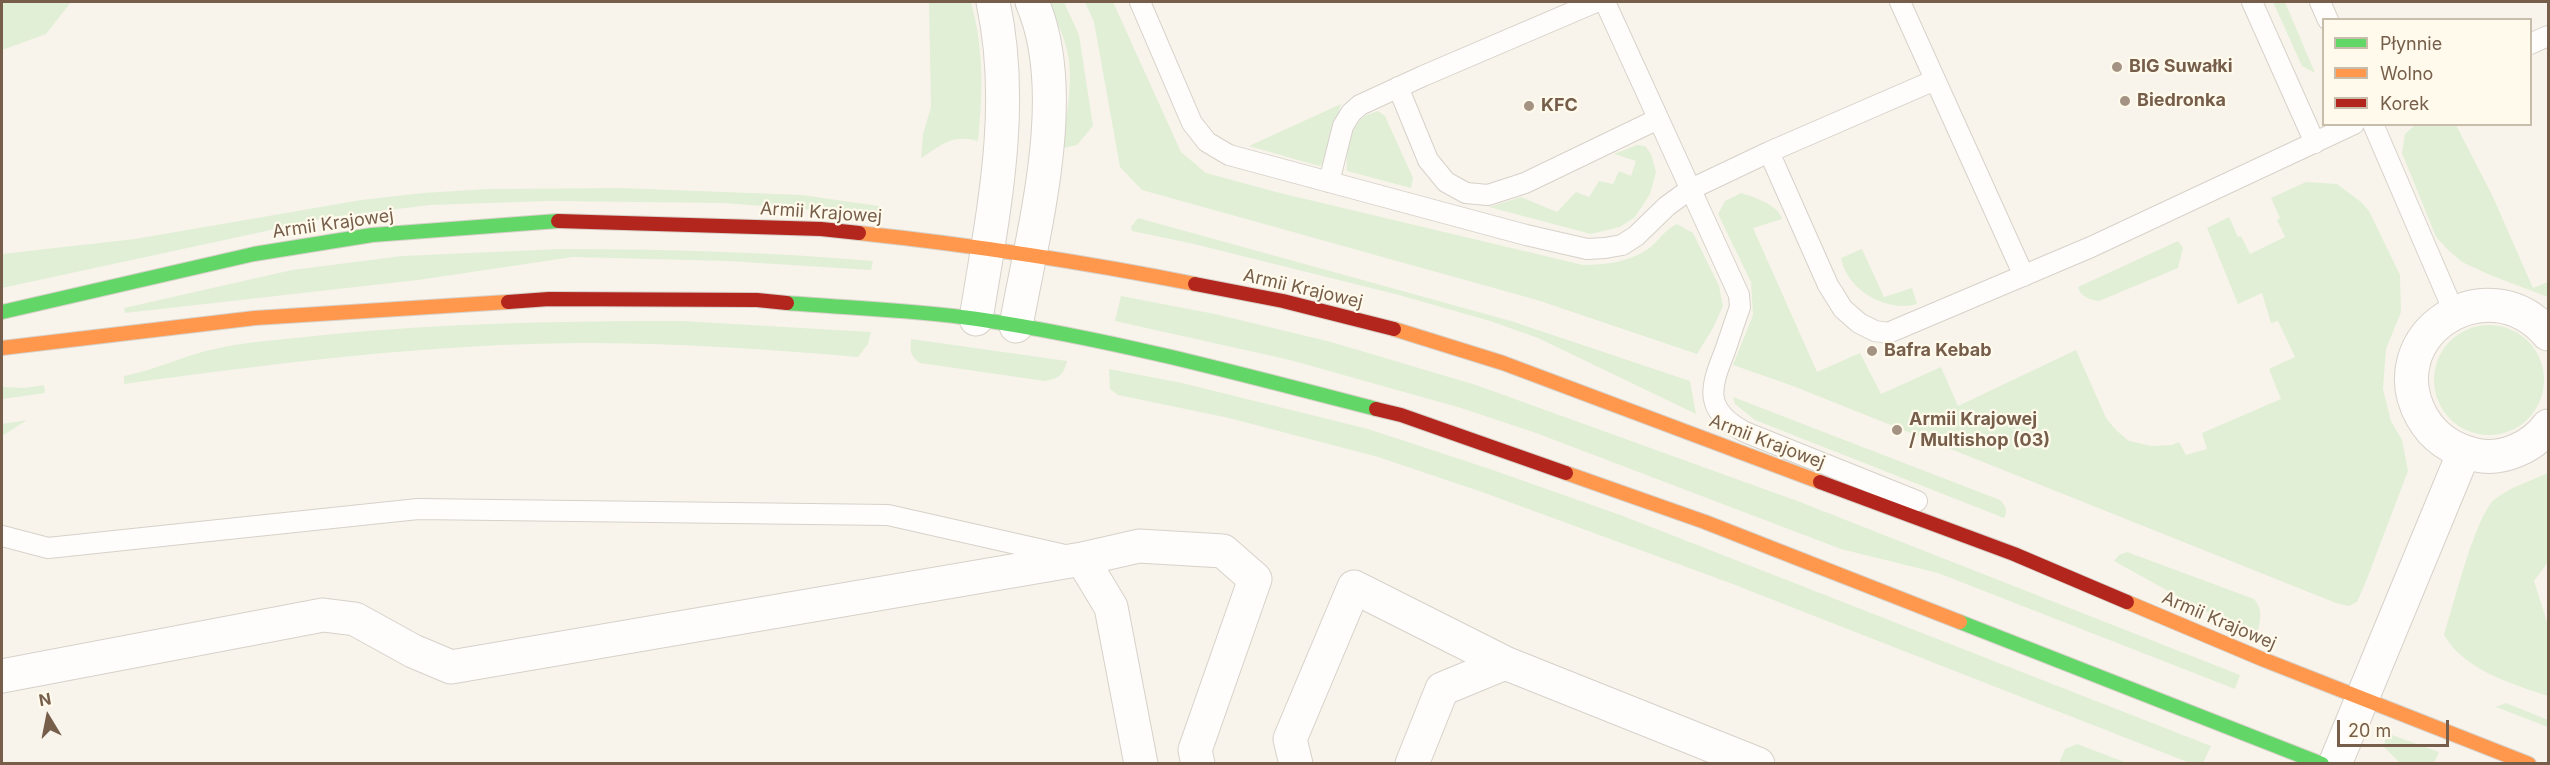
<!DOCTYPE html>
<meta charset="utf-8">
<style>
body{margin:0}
#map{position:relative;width:2550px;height:765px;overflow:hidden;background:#f8f4eb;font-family:Inter,sans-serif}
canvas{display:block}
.frame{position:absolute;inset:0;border:3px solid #765e4a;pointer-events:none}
.legend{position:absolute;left:2322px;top:18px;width:210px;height:108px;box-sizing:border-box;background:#fffaec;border:2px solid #c8bcab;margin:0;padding:8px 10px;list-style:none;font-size:18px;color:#765e4a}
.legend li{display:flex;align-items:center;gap:12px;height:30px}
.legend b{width:30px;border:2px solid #c8bcab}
.north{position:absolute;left:18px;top:687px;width:60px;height:60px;-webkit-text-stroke:4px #fffaec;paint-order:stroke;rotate:350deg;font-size:16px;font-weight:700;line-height:24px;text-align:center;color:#765e4a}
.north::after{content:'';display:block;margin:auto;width:21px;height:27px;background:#765e4a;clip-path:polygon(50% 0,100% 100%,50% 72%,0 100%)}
.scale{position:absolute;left:2337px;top:720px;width:112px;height:27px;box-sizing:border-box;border:3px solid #765e4a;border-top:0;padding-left:8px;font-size:18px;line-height:21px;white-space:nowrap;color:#765e4a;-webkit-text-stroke:4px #fffaec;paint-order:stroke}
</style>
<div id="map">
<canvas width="2550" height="765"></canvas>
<div class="frame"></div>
<ul class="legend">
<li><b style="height:8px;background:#63d668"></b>Płynnie</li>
<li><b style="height:8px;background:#ff974d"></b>Wolno</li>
<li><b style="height:8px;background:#b3261e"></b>Korek</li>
</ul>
<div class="north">N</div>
<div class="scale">20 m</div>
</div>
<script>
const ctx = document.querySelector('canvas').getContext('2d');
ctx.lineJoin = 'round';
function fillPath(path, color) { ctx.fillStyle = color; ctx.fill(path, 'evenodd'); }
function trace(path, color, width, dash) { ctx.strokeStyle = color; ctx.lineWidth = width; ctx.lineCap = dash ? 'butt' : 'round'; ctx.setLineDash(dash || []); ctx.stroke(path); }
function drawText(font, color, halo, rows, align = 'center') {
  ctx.font = font + ' Inter,sans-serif'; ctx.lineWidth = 4.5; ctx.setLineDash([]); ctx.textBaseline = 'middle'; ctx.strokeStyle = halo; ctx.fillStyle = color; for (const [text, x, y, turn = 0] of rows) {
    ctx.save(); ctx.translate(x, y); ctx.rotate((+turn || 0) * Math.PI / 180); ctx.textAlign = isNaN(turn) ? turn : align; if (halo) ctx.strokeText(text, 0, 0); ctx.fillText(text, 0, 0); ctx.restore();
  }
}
fillPath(new Path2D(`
 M 2,2 L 71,2 L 46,34 L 2,50 Z
 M 929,2 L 971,2 C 984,50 983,91 978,141 C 951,134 942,145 921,158 L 923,134 L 931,107 Z
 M 1048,2 L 1064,2 L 1079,35 L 1093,126 L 1077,145 L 1059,149 C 1067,123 1073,82 1068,55 C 1065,37 1055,18 1048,2 Z
 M 1085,2 L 1113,2 L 1181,152 L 1206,173 L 1280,193 L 1583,265 C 1605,265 1629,262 1648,249 C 1659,241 1664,230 1677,224 L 1693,233 L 1719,286 L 1723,306 L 1713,328 L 1697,354 L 1537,300 L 1142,190 L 1120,167 L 1094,22 Z
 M 2273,2 L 2285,2 L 2315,73 L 2302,66 Z
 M 1341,104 L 1323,164 L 1319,166 L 1249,146 Z
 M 1378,111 L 1385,116 L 1413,178 L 1411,188 L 1347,171 C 1346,154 1349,127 1364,117 C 1367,114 1374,113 1378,111 Z
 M 2416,124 L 2456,125 L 2493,197 L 2533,288 L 2548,282 L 2548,297 L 2490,275 L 2462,262 L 2448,250 L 2436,237 L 2402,153 L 2405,134 Z
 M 1637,145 L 1645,146 L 1651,154 L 1656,172 L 1650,194 L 1635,217 L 1620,227 L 1591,234 L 1489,207 L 1521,197 L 1557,212 L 1576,192 L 1589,197 L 1599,181 L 1613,184 L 1619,171 L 1631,176 L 1636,161 L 1614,154 Z
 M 2306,182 L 2337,184 L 2361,202 L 2369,211 L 2400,275 L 2401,312 L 2386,349 L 2383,389 L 2391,421 L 2402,440 L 2408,471 L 2365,584 L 2357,602 L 2349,606 L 2336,603 L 1793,386 L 1733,365 L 1753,315 L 1751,282 L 1718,214 L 1725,201 L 1741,193 C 1753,197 1778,204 1782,219 L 1753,228 L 1817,372 L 1860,353 L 1881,394 L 1941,367 L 1958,406 L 2076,350 L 2106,418 L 2116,430 L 2129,441 L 2152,446 L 2172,445 L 2179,442 L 2186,455 L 2207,449 L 2202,433 L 2281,399 L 2269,369 L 2295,357 L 2278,321 L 2271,323 L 2262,293 L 2238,304 L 2207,228 L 2229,217 L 2238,237 L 2241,236 L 2250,254 L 2285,237 L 2277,220 L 2280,218 L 2271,198 Z
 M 621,188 L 802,195 L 879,206 L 878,215 L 724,203 L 550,201 L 430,205 L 331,217 L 2,288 L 2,254 L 135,239 L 361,200 L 423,193 L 488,189 Z
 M 1138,218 L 1511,321 L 1690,381 L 1696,414 L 1538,338 L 1490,321 L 1399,295 L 1194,244 L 1132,231 L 1131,227 Z
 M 2178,241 L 2183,248 L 2178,268 L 2099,301 C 2088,299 2081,297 2078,287 Z
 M 561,249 C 665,249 769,252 873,261 L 871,270 L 728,261 L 573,257 L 418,280 L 125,313 L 124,308 L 292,270 L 402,256 Z
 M 1862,249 L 1884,297 L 1912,288 L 1917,304 C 1886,313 1847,290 1841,258 Z
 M 1121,296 L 1215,314 L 1331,342 L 1476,385 L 1800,502 L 2240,675 L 2235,689 L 1938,573 L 1841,549 L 1536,433 L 1461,408 L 1290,360 L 1115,321 Z
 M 682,321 L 871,332 L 868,344 L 858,357 C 765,349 674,343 581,343 C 428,344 276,363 124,384 L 124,376 C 157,370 186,354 219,348 C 253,341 288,339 323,335 C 442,323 562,321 682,321 Z
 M2434 380a55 55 0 1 1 110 0a55 55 0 1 1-110 0Z
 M 911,339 L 1067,361 C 1064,375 1058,379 1045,381 L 920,363 C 910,356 910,351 911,339 Z
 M 1109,369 L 1182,383 L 1368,429 L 1487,468 L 1623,516 L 2211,746 L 2203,763 L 2190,763 L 1730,583 L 1482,492 L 1378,457 L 1229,418 L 1118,395 L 1110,389 Z
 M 44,385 L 45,393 L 2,399 L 2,387 L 25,388 Z
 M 1733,397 L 2000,500 C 2006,506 2008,510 2004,518 L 1755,420 L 1735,404 Z
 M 27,420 L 2,436 L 2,424 Z
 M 2548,473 L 2548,562 L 2534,581 L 2548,625 L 2548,696 C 2512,684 2464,670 2444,635 C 2453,607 2475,517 2494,500 C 2509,487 2531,481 2548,473 Z
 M 2127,552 L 2254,599 C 2264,611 2260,620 2257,634 L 2199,608 L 2114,561 L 2119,555 Z
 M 2506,703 L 2548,720 L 2548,727 L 2496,707 Z
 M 2392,735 L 2439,752 L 2434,763 L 2400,763 L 2384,747 L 2385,740 Z
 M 2077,744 L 2127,763 L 2059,763 L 2065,749 Z`), '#e1efd6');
const lane = new Path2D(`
 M 1140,2 L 1192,123 L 1207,142 L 1229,155 L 1526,235 L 1587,249 L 1605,248 L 1622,245 L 1636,236 L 1667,206 L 1689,190 L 1769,152 L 1935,80
 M 1605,2 L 1739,295 L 1740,307 C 1735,321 1730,336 1725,351 C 1710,388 1703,410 1745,432 L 1917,501
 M 1900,2 L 2024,276
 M 2252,2 L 2315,143
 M 2320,2 L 2328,20
 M 2530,44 L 2548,36
 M 1398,87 L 1428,160 L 1446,182 L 1466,193 L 1488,195 L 1525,183 L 1658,119
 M 2373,124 L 2454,312
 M 1769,152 L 1828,285 L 1843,309 L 1859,323 L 1875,331 L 1888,333 L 2091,247 L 2354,124
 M 1329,182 L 1343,126 L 1351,113 L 1360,105 L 1423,76 L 1596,2
 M 2,536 L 48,548 L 418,509 L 888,515 L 1065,555`);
const street = new Path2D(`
 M 976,319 C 993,213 1016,108 993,2
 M 1016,326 C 1033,230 1072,94 1032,2
 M 2548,334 C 2487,263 2377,336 2422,417 C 2434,438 2453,450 2476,455 C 2502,461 2533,447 2548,426
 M 1082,559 L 1139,546 L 1223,551 L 1255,579 L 1195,750 L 1198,764
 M 2,676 L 323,615 L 355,619 L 413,651 L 451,667 L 1082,559 L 1111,607 L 1141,764
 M 1296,764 L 1290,739 L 1354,587 L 1505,663
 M 1412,764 L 1442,689 L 1505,663 L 1758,764
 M 2335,764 L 2464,452`);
const fast = new Path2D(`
 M 787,303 C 850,308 915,310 977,319 C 1112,339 1245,375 1376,409
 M 2,312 L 254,254 L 372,235 L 558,221
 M 1960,622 L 2322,764`);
const slow = new Path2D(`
 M 859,233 C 972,245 1084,262 1195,284
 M 1394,329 L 1503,363 L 1820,482
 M 2,348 L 255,318 L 508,302
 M 1566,473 L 1705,522 L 1960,622
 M 2127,602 L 2262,659 L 2529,764`);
const jam = new Path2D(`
 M 558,221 L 821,229 L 859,233
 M 1195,284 L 1283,301 L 1394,329
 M 508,302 L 549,299 L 757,300 L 787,303
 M 1376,409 L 1401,415 L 1566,473
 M 1820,482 L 2014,554 L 2127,602`);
trace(lane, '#d7d1c9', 22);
trace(street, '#d7d1c9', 35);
trace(fast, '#d7d1c9', 16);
trace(slow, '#d7d1c9', 16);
trace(jam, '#d7d1c9', 16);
trace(lane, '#fefdfc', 20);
trace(street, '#fefdfc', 33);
trace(fast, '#63d668', 14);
trace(slow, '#ff974d', 14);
trace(jam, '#b3261e', 14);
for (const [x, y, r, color] of [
 [2117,67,6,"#a49282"],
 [2125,101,6,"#a49282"],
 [1529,106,6,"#a49282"],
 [1872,351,6,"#a49282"],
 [1897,430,6,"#a49282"]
]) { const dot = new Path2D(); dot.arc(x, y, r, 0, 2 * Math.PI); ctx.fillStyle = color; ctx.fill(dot); trace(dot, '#fffaec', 2); }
drawText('bold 18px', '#765e4a', '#fffaec', [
 ["BIG Suwałki",2129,67],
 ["Biedronka",2137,101],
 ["KFC",1541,106],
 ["Bafra Kebab",1884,351],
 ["Armii Krajowej",1909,420],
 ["/ Multishop (03)",1909,441]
], 'left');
drawText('18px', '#765e4a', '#fffaec', [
 ["Armii Krajowej",821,213,4],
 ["Armii Krajowej",333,224,-8],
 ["Armii Krajowej",1303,289,13],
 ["Armii Krajowej",1767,442,21],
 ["Armii Krajowej",2219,621,23]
]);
</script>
